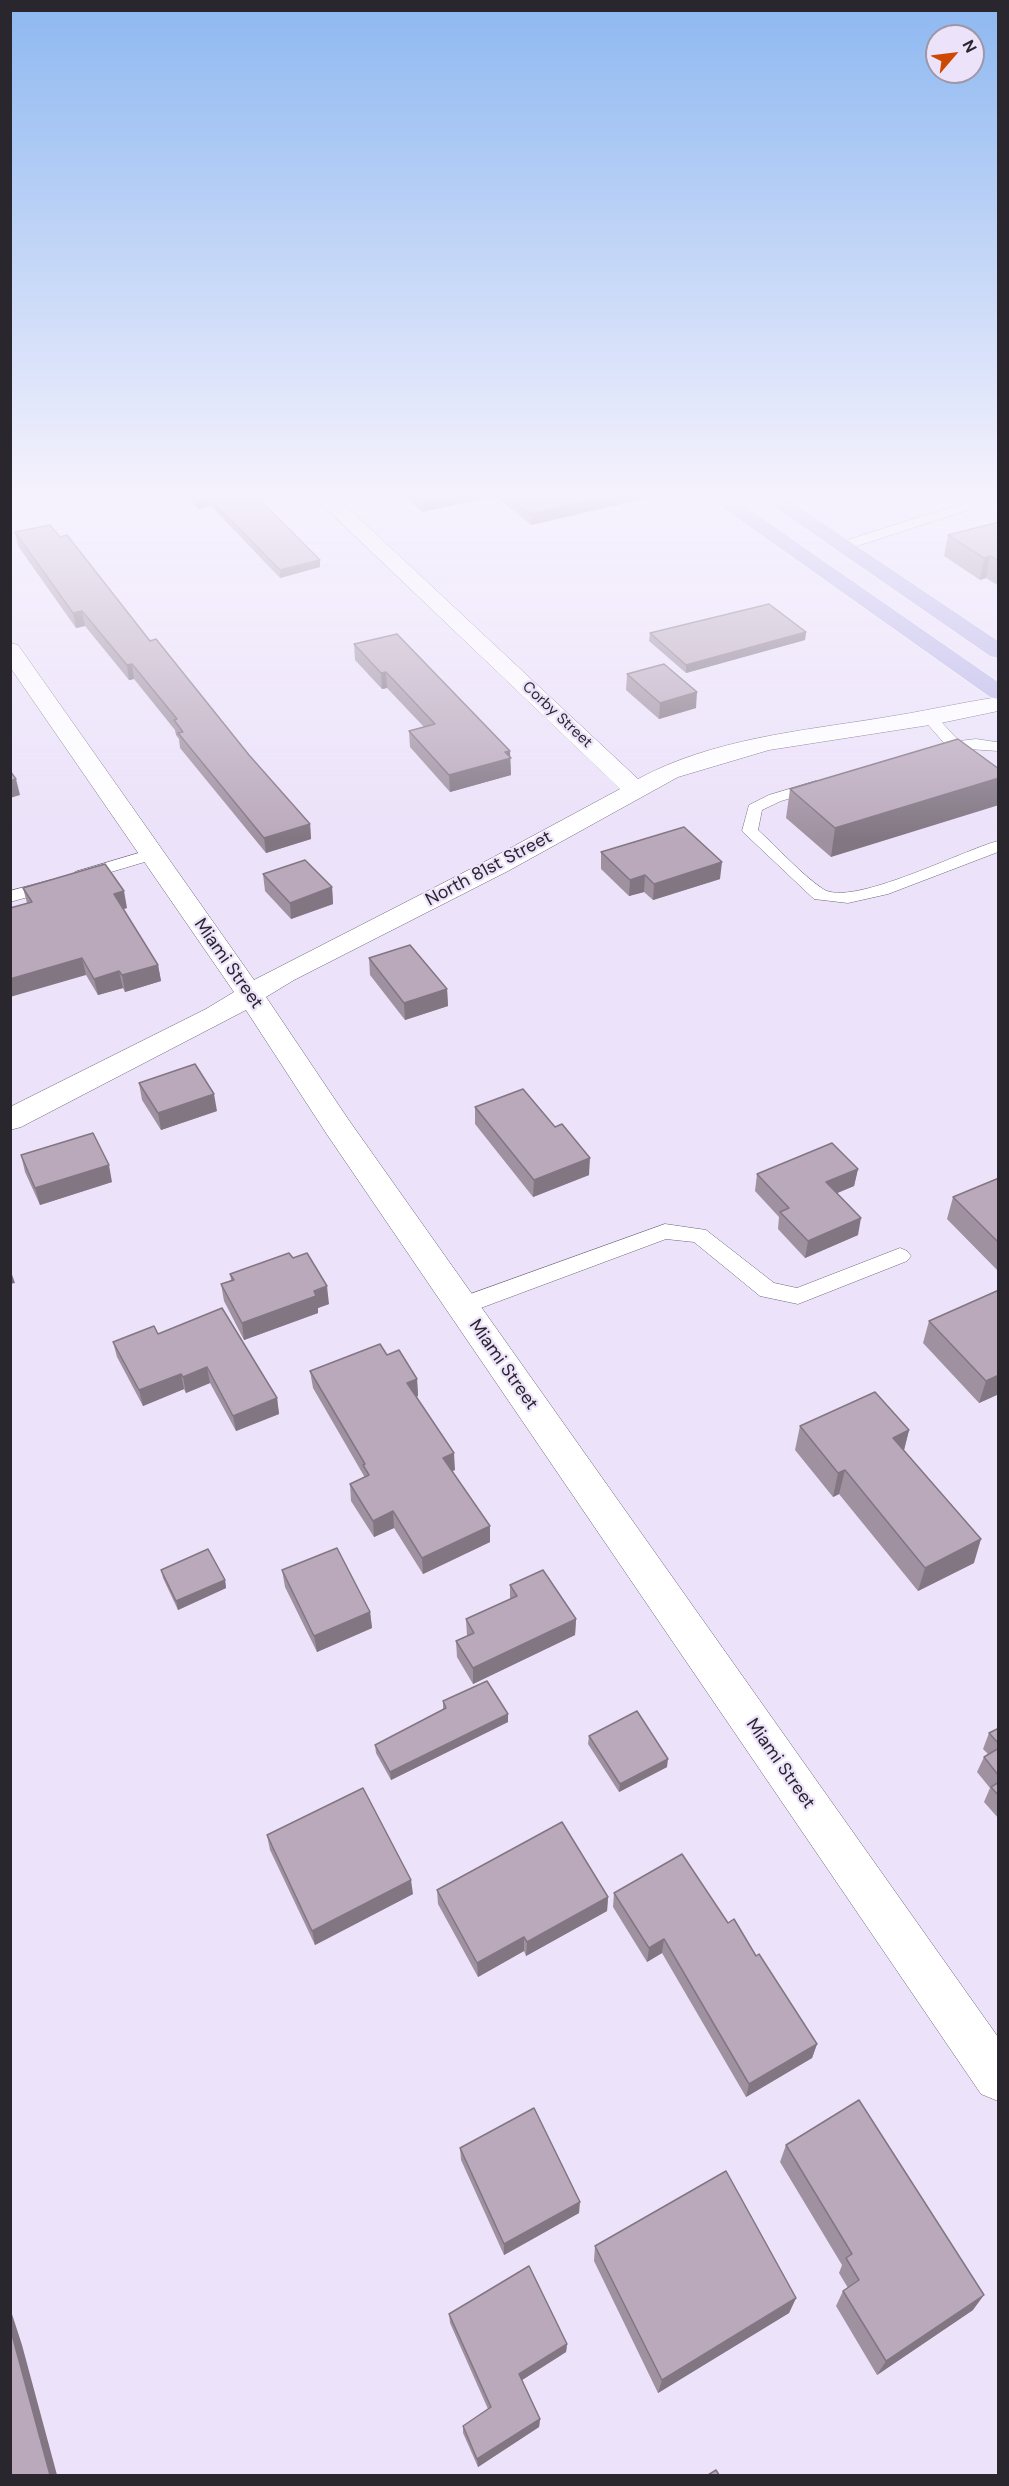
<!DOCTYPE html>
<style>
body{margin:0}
#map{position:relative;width:1009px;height:2486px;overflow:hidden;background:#ece2fa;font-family:"DM Sans",sans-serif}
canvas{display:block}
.frame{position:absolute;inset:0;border:12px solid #2a262e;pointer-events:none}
.north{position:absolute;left:925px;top:24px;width:60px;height:60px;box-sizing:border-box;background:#ece2fa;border:2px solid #9e97a8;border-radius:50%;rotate:62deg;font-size:16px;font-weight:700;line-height:24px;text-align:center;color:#2a262e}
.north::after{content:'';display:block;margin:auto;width:21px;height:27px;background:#cd4800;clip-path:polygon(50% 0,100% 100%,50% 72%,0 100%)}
</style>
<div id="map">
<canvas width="1009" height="2486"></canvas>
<div class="frame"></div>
<div class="north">N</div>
</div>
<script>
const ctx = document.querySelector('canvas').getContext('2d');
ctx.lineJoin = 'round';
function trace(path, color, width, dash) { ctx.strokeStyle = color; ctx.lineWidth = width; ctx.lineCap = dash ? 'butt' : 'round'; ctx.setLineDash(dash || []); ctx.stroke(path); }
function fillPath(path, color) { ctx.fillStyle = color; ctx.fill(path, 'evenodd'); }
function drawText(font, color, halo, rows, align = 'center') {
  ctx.font = font + ' "DM Sans",sans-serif'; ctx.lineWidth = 4.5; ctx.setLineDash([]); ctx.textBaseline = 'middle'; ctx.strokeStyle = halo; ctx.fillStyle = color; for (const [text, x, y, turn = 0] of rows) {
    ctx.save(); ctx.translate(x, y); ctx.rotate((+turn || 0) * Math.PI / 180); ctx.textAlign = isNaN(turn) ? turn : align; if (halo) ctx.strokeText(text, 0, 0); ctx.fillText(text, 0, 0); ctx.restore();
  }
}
const lane = new Path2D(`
 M 985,492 L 998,492 L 998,495 L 968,510 L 848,549 L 843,550 L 836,546 L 838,543 L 960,504 Z
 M 930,713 L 935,715 L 959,741 L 976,739 L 996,742 L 998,742 L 998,751 L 968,749 L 938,756 L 933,754 L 930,751 L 933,748 L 945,744 L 922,718 Z
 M 816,781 L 822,783 L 824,786 L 822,789 L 781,801 L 762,810 L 758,830 C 778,848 802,875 823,889 C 851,908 963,850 998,841 L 998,852 L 888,894 L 848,903 L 814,899 L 742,831 L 749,805 L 769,795 Z
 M 152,849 L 158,850 L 160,854 L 158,858 L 81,881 L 73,876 L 75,872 Z
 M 51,880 L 57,881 L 59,885 L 57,889 L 10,902 L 10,891 Z
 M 665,1224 L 706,1230 L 774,1283 L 797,1288 L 900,1248 L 907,1251 L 911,1256 L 907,1261 L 798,1304 L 760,1296 L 694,1242 L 666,1239 L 470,1312 L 462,1314 L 454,1312 L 451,1306 L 454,1300 Z`);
const street = new Path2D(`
 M 309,492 L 331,492 L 638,779 C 712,739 800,731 881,718 C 921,712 959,703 998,697 L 998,711 L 936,724 L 769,750 L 678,777 L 508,871 L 294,980 L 266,997 L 348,1119 L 998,2037 L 998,2101 L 981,2094 L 326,1133 L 246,1010 L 21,1127 L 10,1130 L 10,1107 L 206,1009 L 234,992 L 10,667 L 10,643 L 18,645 L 254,980 L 490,859 L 620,789 Z`);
const primary = new Path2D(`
 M 701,492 L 724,492 L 998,682 L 998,699 L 990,697 Z
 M 753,492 L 776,492 L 998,641 L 998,658 L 990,656 Z`);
trace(lane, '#6f667a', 1);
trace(street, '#6f667a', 1);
trace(primary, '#fff', 1);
fillPath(lane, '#fff');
fillPath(street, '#fff');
fillPath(primary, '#b9b6e8');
fillPath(new Path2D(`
 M 183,492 L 252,492 L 320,560 L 320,567 L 280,578 L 211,506 L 198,509 Z
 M 399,492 L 648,492 L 647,498 L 531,525 L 495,496 L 422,512 Z
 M 999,522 L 999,586 L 986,578 L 980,580 L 944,556 L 948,535 Z
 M 15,532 L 60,537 L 249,755 L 310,824 L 311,839 L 266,853 L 180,748 L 179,739 L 176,735 L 175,730 L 134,679 L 129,680 L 85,626 L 76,628 L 18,546 Z
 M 806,632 L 805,640 L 686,673 L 649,641 L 650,633 Z
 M 354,644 L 510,758 L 511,775 L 450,792 L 410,747 L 409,731 L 424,727 L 387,688 L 382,689 L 355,660 Z
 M 627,674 L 696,708 L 659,719 L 626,690 Z
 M 958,739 L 831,857 L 786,818 L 790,789 Z
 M 601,852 L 720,879 L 653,900 L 644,892 L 629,896 L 601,869 Z
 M 263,874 L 332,887 L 333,904 L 291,919 L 265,891 Z
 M 23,888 L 127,908 L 123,909 L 158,965 L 161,981 L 125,992 L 123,988 L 98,995 L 86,975 L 27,903 Z
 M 369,958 L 447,989 L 448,1006 L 405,1020 L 370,975 Z
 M 139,1083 L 217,1111 L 161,1130 L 142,1100 Z
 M 475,1107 L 589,1175 L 533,1197 L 475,1124 Z
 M 21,1155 L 112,1182 L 40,1205 L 25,1172 Z
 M 858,1169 L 854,1186 L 837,1193 L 858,1235 L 805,1258 L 778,1229 L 779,1217 L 755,1191 L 757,1174 Z
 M 999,1178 L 999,1272 L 947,1219 L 953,1197 Z
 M 293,1258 L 329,1304 L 318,1308 L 318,1313 L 244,1340 L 224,1301 L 221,1284 L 231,1280 L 230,1274 Z
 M 929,1321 L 999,1394 L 979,1403 L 923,1343 Z
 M 158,1334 L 277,1398 L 279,1414 L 236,1431 L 210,1383 L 186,1393 L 184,1389 L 143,1406 L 117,1357 L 113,1342 Z
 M 387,1355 L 417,1379 L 418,1396 L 416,1397 L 455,1470 L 452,1471 L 490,1526 L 490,1542 L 423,1574 L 394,1528 L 374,1537 L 351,1501 L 350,1484 L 365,1477 L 364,1476 L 313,1388 L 310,1371 Z
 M 800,1426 L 909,1430 L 904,1450 L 974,1563 L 918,1591 L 839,1494 L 833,1497 L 795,1450 Z
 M 161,1570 L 225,1580 L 226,1588 L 178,1610 L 163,1578 Z
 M 282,1570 L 370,1612 L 372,1628 L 317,1652 L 285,1587 Z
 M 510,1585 L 576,1619 L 575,1635 L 473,1684 L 457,1657 L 456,1641 L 467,1636 L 466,1619 L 510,1599 Z
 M 443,1701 L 508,1722 L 391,1780 L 376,1753 L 375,1745 L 443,1709 Z
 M 999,1728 L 999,1819 L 984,1802 L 990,1788 L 977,1772 L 984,1757 L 988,1754 L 983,1749 L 989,1733 Z
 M 589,1736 L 667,1767 L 619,1792 L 588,1744 Z
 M 267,1835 L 413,1894 L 315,1945 L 270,1850 Z
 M 437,1890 L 608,1897 L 607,1911 L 526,1956 L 524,1951 L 478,1977 L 438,1904 Z
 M 614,1893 L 728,1923 L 756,1956 L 817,2044 L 812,2058 L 746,2097 L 662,1953 L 647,1962 L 613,1907 Z
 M 786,2145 L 973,2310 L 877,2375 L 836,2306 L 843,2291 L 848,2288 L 839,2273 L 842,2265 L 780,2162 Z
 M 460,2148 L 579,2213 L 504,2255 L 461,2160 Z
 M 595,2246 L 796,2298 L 789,2313 L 658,2393 L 594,2261 Z
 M 449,2314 L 567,2344 L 566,2352 L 522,2380 L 540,2419 L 539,2427 L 478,2467 L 463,2433 L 463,2426 L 488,2409 L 450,2323 Z`), '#a091a1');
fillPath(new Path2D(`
 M 463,492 L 495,492 L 495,496 L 422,512 L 422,501 Z
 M 626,492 L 648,492 L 647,498 L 531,525 L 531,514 Z
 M 210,499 L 211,506 L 198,509 L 197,501 Z
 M 990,556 L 986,578 L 980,580 L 984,558 Z
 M 320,560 L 320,567 L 280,578 L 280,570 Z
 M 82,611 L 85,626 L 76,628 L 73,613 Z
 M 806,632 L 805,640 L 686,673 L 686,665 Z
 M 132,664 L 134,679 L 129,680 L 127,665 Z
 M 386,672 L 387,688 L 382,689 L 381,673 Z
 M 697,692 L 696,708 L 659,719 L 660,703 Z
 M 510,751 L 511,775 L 450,792 L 449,775 Z
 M 999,778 L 999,805 L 831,857 L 835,828 Z
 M 16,779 L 20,795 L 10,798 L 10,781 Z
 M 310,824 L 311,839 L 266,853 L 264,838 Z
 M 722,862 L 720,879 L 653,900 L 654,884 Z
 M 645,875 L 644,892 L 629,896 L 630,880 Z
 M 332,887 L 333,904 L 291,919 L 290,903 Z
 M 124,891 L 127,908 L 117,911 L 114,894 Z
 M 82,958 L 86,975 L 10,997 L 10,979 Z
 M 158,965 L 161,981 L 125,992 L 122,975 Z
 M 119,971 L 123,988 L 98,995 L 94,979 Z
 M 447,989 L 448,1006 L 405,1020 L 404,1003 Z
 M 214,1094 L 217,1111 L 161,1130 L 158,1113 Z
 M 590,1158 L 589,1175 L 533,1197 L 534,1180 Z
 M 109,1165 L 112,1182 L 40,1205 L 35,1188 Z
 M 858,1169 L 854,1186 L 823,1199 L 826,1182 Z
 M 861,1218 L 858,1235 L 805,1258 L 808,1241 Z
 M 10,1269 L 15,1283 L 10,1284 Z
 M 327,1286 L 329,1304 L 318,1308 L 318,1313 L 244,1340 L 242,1323 Z
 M 207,1367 L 210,1383 L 186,1393 L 183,1377 Z
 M 181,1374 L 184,1389 L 143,1406 L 139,1390 Z
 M 999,1375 L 999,1394 L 979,1403 L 986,1381 Z
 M 417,1379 L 418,1396 L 408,1400 L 407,1383 Z
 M 277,1398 L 279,1414 L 236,1431 L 233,1416 Z
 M 909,1430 L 903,1454 L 893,1438 Z
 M 454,1453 L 455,1470 L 444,1474 L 443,1458 Z
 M 845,1470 L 839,1494 L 833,1497 L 838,1473 Z
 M 393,1511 L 394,1528 L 374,1537 L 373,1521 Z
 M 490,1526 L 490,1542 L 423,1574 L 422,1558 Z
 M 981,1539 L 974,1563 L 918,1591 L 925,1568 Z
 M 225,1580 L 226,1588 L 178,1610 L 176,1601 Z
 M 370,1612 L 372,1628 L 317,1652 L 314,1636 Z
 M 576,1619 L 575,1635 L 473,1684 L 473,1668 Z
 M 508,1714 L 508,1722 L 391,1780 L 390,1772 Z
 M 668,1759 L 667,1767 L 619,1792 L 620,1784 Z
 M 411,1880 L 413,1894 L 315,1945 L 312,1931 Z
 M 608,1897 L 607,1911 L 526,1956 L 527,1942 Z
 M 524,1937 L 524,1951 L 478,1977 L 477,1963 Z
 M 664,1939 L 662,1953 L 647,1962 L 649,1948 Z
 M 817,2044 L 812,2058 L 746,2097 L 749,2084 Z
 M 580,2202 L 579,2213 L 504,2255 L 504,2244 Z
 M 984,2295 L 973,2310 L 877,2375 L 886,2361 Z
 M 796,2298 L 789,2313 L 658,2393 L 662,2380 Z
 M 10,2308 L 22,2345 L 57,2475 L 50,2475 L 10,2329 Z
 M 567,2344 L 566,2352 L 519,2382 L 519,2374 Z
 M 540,2419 L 539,2427 L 478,2467 L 477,2459 Z`), '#827683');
const building = new Path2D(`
 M 189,492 L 252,492 L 320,560 L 280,570 L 210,499 L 197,501 Z
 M 411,492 L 463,492 L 422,501 Z
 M 503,492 L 626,492 L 531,514 Z
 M 999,522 L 999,561 L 990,556 L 984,558 L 948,535 Z
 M 50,525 L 60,537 L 67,535 L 150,641 L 156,639 L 249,755 L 310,824 L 264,838 L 178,733 L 183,732 L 174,720 L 177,719 L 132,664 L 127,665 L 82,611 L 73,613 L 15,532 Z
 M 769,604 L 806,632 L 686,665 L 650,633 Z
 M 397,634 L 510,751 L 505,752 L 511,758 L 449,775 L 409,731 L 435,724 L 386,672 L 381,673 L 354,644 Z
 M 664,664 L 697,692 L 660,703 L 627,674 Z
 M 958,739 L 999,769 L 999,778 L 835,828 L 790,789 Z
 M 10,771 L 16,779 L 10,781 Z
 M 684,827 L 722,862 L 654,884 L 645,875 L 630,880 L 601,852 Z
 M 305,860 L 332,887 L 290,903 L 263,874 Z
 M 105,864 L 124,891 L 114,894 L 158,965 L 122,975 L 119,971 L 94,979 L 82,958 L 10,979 L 10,908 L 32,902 L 23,888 Z
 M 410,945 L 447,989 L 404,1003 L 369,958 Z
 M 195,1064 L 214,1094 L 158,1113 L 139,1083 Z
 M 523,1089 L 555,1127 L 562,1124 L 590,1158 L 534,1180 L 475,1107 Z
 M 93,1133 L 109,1165 L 35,1188 L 21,1155 Z
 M 832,1143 L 858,1169 L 826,1182 L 861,1218 L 808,1241 L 780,1212 L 789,1208 L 757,1174 Z
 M 999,1178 L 999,1243 L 953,1197 Z
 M 289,1253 L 293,1258 L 307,1253 L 327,1286 L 314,1291 L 316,1296 L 242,1323 L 221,1284 L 234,1280 L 230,1274 Z
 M 999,1290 L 999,1375 L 986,1381 L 929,1321 Z
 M 222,1308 L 277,1398 L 233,1416 L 207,1367 L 183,1377 L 181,1374 L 139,1390 L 113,1342 L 154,1326 L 158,1334 Z
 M 380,1344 L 387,1355 L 399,1350 L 417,1379 L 407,1383 L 454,1453 L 443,1458 L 490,1526 L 422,1558 L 393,1511 L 373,1521 L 350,1484 L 369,1475 L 363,1465 L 365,1464 L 310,1371 Z
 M 875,1392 L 909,1430 L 893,1438 L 981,1539 L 925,1568 L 845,1470 L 838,1473 L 800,1426 Z
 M 337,1548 L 370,1612 L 314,1636 L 282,1570 Z
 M 208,1549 L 225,1580 L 176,1601 L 161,1570 Z
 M 543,1570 L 576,1619 L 473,1668 L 456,1641 L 474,1633 L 466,1619 L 517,1596 L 510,1585 Z
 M 487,1681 L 508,1714 L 390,1772 L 375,1745 L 446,1708 L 443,1701 Z
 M 637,1711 L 668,1759 L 620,1784 L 589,1736 Z
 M 999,1728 L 999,1744 L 989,1733 Z
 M 999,1748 L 999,1776 L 984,1757 Z
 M 999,1782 L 999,1796 L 991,1787 Z
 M 363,1788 L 411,1880 L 312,1931 L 267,1835 Z
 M 562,1822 L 608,1897 L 527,1942 L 524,1937 L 477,1963 L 437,1890 Z
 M 682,1854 L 728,1923 L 734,1919 L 756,1956 L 759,1954 L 817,2044 L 749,2084 L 664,1939 L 649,1948 L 614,1893 Z
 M 859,2100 L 984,2295 L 886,2361 L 843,2291 L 859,2280 L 846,2258 L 852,2254 L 786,2145 Z
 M 534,2108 L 580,2202 L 504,2244 L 460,2148 Z
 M 726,2171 L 796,2298 L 662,2380 L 595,2246 Z
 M 529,2266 L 567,2344 L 519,2374 L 540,2419 L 477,2459 L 463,2426 L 491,2407 L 449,2314 Z
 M 10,2329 L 11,2331 L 50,2475 L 10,2475 Z
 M 716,2470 L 719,2475 L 708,2475 Z`);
fillPath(building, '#baa9bb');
trace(building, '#827683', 1.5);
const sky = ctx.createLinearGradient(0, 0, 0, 840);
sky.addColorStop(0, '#8db8f1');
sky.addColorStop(0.59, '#f6f2fd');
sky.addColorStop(1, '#f6f2fd00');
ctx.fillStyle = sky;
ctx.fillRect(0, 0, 1009, 840);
drawText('15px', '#2a262e', '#ece2fa', [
 ["Corby Street",557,715,43]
]);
drawText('18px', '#2a262e', '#ece2fa', [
 ["North 81st Street",489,869,-28],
 ["Miami Street",228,964,55],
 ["Miami Street",503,1365,55],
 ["Miami Street",780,1764,55]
]);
</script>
